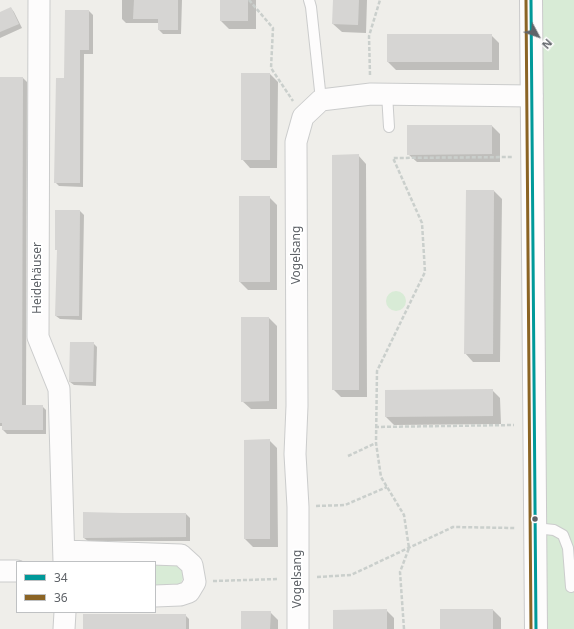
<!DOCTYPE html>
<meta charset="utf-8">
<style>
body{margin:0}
#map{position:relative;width:574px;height:629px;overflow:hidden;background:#efeeea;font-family:"Noto Sans",sans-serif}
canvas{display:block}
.legend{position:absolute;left:16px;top:561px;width:140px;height:52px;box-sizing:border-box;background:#fff;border:1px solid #bfc1c3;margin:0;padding:5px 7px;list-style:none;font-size:12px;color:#5f6368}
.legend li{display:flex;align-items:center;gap:8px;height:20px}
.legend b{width:20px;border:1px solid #bfc1c3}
.north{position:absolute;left:518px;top:16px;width:40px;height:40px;-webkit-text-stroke:3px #fff;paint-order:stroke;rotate:131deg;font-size:11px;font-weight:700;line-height:16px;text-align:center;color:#5f6368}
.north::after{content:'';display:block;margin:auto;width:14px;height:18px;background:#5f6368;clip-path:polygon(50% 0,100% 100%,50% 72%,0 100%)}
</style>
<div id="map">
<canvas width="574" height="629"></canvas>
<ul class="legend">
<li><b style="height:5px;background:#099"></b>34</li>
<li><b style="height:5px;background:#8b6425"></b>36</li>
</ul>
<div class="north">N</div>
</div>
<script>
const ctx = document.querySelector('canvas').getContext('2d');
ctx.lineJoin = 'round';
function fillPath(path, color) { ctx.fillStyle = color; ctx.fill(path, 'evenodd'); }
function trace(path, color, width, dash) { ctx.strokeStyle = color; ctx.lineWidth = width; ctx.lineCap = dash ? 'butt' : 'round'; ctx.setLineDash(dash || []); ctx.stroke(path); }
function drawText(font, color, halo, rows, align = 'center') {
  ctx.font = font + ' "Noto Sans",sans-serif'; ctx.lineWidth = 4; ctx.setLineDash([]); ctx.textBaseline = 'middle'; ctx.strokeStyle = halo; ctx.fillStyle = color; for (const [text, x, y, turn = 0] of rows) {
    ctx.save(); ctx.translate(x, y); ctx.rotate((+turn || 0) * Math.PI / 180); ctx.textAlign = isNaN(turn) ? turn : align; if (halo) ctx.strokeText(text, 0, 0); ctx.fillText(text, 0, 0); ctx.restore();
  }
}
fillPath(new Path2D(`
 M 535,0 L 574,0 L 574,629 L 536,629 Z
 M386 301a10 10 0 1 1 20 0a10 10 0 1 1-20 0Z
 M 76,560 L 175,561 L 185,574 L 181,583 L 171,588 L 155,588 L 155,562 L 75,562 Z`), '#d8ebd6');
fillPath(new Path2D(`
 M 122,0 L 182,0 L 181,34 L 163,34 L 159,30 L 159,23 L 126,23 L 122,19 Z
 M 221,0 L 256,0 L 256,29 L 229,29 L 221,21 Z
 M 334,0 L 367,0 L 366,33 L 342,32 L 333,24 Z
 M 11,8 L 14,12 L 22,28 L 0,38 L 0,13 Z
 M 89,11 L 93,15 L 93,54 L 84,54 L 83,187 L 59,186 L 55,182 L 65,79 Z
 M 491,35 L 499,43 L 499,70 L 396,70 L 388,62 Z
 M 270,74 L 278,82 L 277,168 L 250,168 L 242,159 Z
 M 0,78 L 23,78 L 27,82 L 26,406 L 42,406 L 46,410 L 46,434 L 7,434 L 3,430 L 3,426 L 0,426 Z
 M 408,126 L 492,126 L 500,134 L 500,162 L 417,162 L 408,154 Z
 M 358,155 L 366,164 L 367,397 L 341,397 L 333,389 Z
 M 494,191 L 502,199 L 500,362 L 473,362 L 465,353 Z
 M 240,197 L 269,197 L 277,205 L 277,290 L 248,290 L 240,282 Z
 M 80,211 L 84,215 L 82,320 L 60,319 L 56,316 L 58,251 L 56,249 Z
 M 269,318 L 277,326 L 277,409 L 251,409 L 242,401 Z
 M 93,343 L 97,347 L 96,386 L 74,385 L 70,382 Z
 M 492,390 L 500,398 L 501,424 L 394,425 L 386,417 Z
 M 269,440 L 277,448 L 278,547 L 253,547 L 245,539 Z
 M 186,514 L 190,518 L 190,541 L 88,541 L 84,538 Z
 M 386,610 L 394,618 L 394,629 L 334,629 Z
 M 441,610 L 493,610 L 501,618 L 501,629 L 441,629 Z
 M 270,612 L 278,620 L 278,629 L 242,629 Z
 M 185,615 L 189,619 L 189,629 L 84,629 Z`), '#0003');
fillPath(new Path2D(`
 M 134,0 L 178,0 L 178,30 L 158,30 L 158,19 L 133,19 Z
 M 220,0 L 248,0 L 248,21 L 220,21 Z
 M 333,0 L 359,0 L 358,25 L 332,24 Z
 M 11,7 L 19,24 L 0,32 L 0,12 Z
 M 65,10 L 89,10 L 89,50 L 80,50 L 80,183 L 54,183 L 56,78 L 64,78 Z
 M 387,34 L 492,34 L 492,62 L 387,62 Z
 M 241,73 L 270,73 L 270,160 L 241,160 Z
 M 0,77 L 23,77 L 22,405 L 43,405 L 43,430 L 2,430 L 2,423 L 0,423 Z
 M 407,125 L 492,125 L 492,154 L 407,155 Z
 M 359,154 L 359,390 L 332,390 L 332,155 Z
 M 466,190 L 494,190 L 493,354 L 464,354 Z
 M 239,196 L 270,196 L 270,282 L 239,282 Z
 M 55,210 L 80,210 L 79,316 L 55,316 L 57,250 L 55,250 Z
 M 241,317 L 269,317 L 269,401 L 241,402 Z
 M 70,342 L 94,342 L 93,382 L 69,382 Z
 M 493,389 L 493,416 L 385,417 L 385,390 Z
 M 270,439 L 270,539 L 244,539 L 244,440 Z
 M 83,512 L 123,513 L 186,513 L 186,537 L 83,538 Z
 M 387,609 L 387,629 L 333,629 L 333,610 Z
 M 440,609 L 493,609 L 493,629 L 440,629 Z
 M 241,611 L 271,611 L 270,629 L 241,629 Z
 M 83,614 L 186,614 L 186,629 L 83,629 Z`), '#d6d5d3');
const lane = new Path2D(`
 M 309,0 L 311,7 L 321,100
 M 387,94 L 389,127
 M 535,528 L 554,530 L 563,535 L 568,548 L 571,587`);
const street = new Path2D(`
 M 39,0 L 38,337 L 59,389 L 64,562
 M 64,551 L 181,555 L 192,565 L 195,582 L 189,592 L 180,595 L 155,596
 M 0,571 L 17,571
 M 64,629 L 65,612
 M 298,629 L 298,507 L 295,454 L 297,406 L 296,142 L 303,117 L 321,100 L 371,94 L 532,96`);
const secondary = new Path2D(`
 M 531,0 L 536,629`);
trace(lane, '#cbcccc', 12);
trace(street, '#cbcccc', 23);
trace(secondary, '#cacacb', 24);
trace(new Path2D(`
 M 249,0 L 273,28 L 271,68 L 293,101
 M 370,75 L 369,36 L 380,0
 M 375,427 L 514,425
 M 348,456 L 376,443
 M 316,506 L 345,505 L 387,487
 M 317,577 L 351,575 L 453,527 L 515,528
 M 213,581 L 278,579
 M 404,629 L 400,572 L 409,548 L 404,515 L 381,477 L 376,443 L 377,371 L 425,272 L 422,223 L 393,158 L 512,157`), '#cacfcc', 2.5, [4, 2]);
trace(lane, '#fdfcfc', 10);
trace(street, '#fdfcfc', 21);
trace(secondary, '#fdfcfc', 22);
trace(new Path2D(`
 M 531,0 L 536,629`), '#099', 3);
trace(new Path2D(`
 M 526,0 L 531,629`), '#8b6425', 3);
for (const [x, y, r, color] of [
 [535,519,3.5,"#5f6368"]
]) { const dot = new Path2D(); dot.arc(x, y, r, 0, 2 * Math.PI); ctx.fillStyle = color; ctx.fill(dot); trace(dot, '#fff', 1.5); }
drawText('12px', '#5f6368', '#fff', [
 ["Vogelsang",297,255,-90],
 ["Heidehäuser",38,278,-90],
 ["Vogelsang",298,579,-90]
]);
</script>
